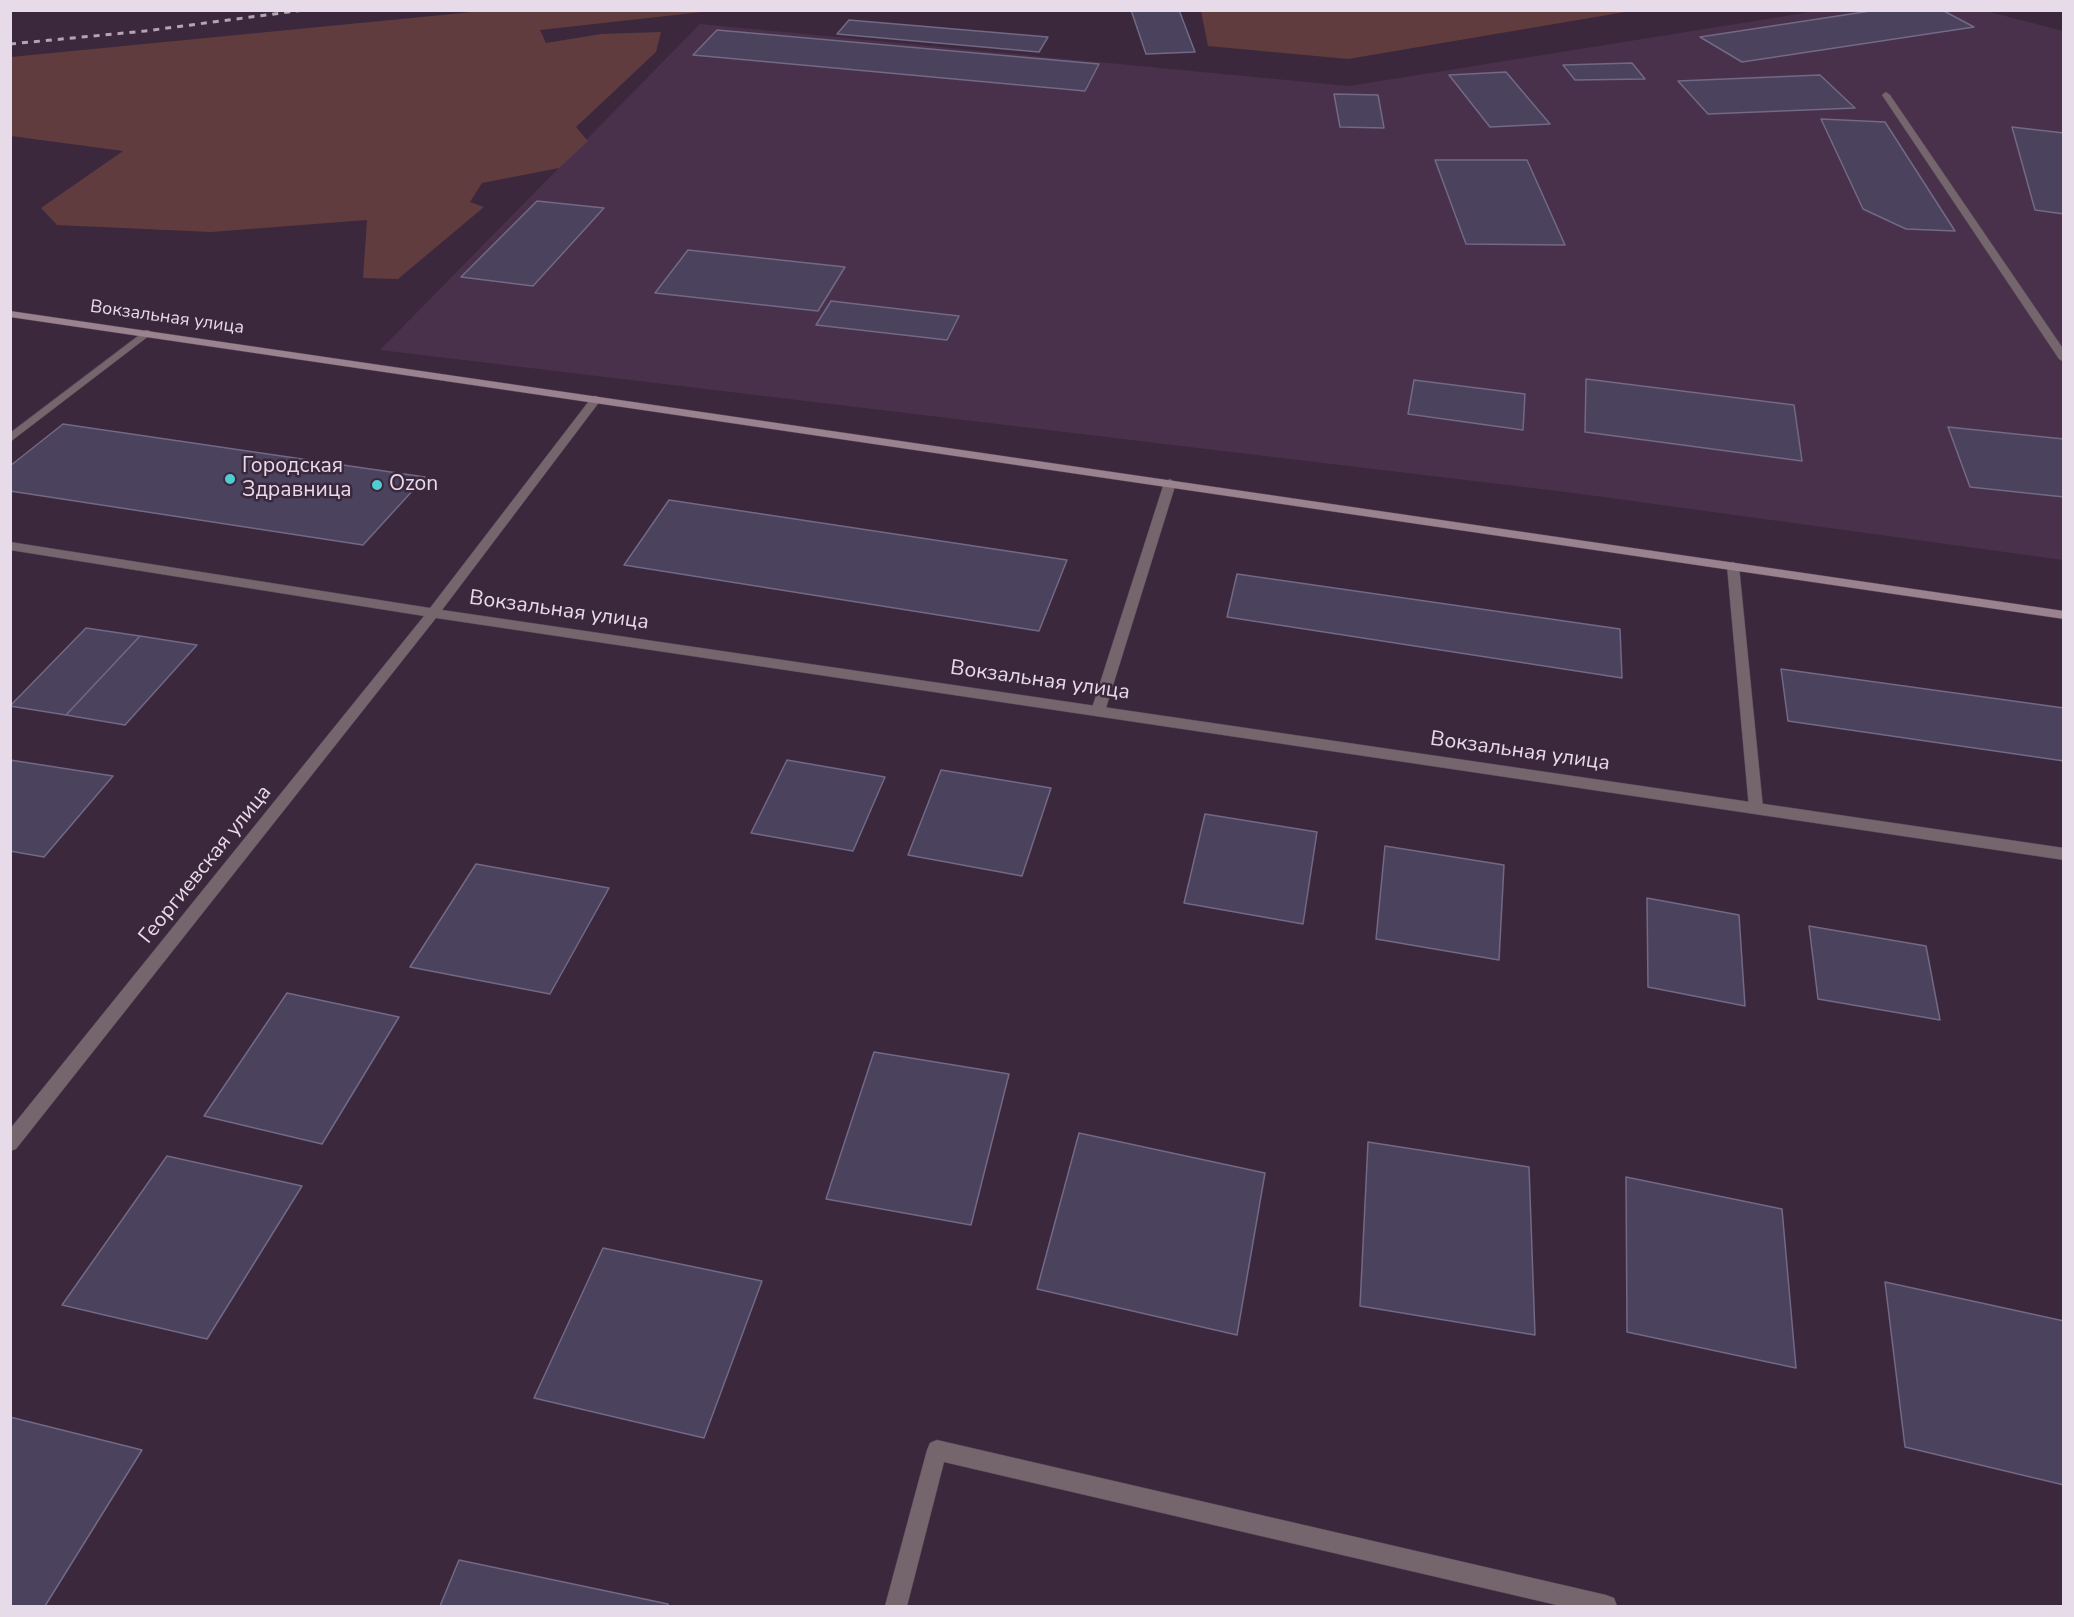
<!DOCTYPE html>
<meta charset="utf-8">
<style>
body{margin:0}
#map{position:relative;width:2074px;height:1617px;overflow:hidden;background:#3b283d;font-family:"Nunito Sans",sans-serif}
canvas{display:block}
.frame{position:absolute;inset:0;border:12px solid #e8dbe9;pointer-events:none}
</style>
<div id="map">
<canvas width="2074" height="1617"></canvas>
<div class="frame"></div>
</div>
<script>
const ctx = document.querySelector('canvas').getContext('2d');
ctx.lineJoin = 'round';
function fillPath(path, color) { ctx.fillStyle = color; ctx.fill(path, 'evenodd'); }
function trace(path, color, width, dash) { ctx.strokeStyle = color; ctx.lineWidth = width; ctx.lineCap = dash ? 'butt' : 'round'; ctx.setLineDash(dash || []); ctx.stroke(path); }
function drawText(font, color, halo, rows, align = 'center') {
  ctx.font = font + ' "Nunito Sans",sans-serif'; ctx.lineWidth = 5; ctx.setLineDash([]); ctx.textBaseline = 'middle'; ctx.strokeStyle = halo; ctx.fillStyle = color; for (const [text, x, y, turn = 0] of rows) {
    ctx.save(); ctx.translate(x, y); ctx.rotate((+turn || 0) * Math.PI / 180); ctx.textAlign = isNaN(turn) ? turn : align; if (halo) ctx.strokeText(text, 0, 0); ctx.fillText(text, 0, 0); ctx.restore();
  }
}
fillPath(new Path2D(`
 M 1817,11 L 1986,11 L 2063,31 L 2063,560 L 1574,493 L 380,350 L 700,24 L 1349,86 Z`), '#49314b');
fillPath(new Path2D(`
 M 483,11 L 711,11 L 540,30 L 546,43 L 601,34 L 661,32 L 656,52 L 576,127 L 588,141 L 559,168 L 482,183 L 470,202 L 484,207 L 398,279 L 363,278 L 367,220 L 211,232 L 57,225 L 41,208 L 123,151 L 11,136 L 11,57 Z
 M 1201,11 L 1201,10 L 1631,11 L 1348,59 L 1208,46 Z`), '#613c3f');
const building = new Path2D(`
 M 1131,10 L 1179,10 L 1195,52 L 1146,54 Z
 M 1877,10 L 1942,10 L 1974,27 L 1742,62 L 1700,37 Z
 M 849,20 L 1048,37 L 1039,52 L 837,34 Z
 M 717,30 L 1099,64 L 1085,91 L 693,55 Z
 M 1632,63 L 1645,79 L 1575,80 L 1563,65 Z
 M 1506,72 L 1550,124 L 1490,127 L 1449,75 Z
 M 1820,75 L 1855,108 L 1708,114 L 1678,81 Z
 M 1334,94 L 1378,95 L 1384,128 L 1340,127 Z
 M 1821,119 L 1885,122 L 1955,231 L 1906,229 L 1863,209 Z
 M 2012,127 L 2064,133 L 2064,214 L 2035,210 Z
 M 1435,160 L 1527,160 L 1565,245 L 1466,244 Z
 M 537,201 L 604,208 L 533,286 L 461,277 Z
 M 688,250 L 845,267 L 818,311 L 655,293 Z
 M 831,301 L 959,316 L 947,340 L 816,325 Z
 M 1586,379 L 1794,405 L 1802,461 L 1585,432 Z
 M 1414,380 L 1525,394 L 1523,430 L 1408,414 Z
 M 63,424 L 425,477 L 363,545 L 10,491 L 10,466 Z
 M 1948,427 L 2064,439 L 2064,497 L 1970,487 Z
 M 669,500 L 1067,560 L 1039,631 L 624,565 Z
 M 1237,574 L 1620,629 L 1622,678 L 1227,617 Z
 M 86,628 L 140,636 L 66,715 L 10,706 Z
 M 140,636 L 197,645 L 125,725 L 66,715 Z
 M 1781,669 L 2064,708 L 2064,761 L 1788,721 Z
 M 10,760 L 113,776 L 44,857 L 10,851 Z
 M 787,760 L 885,777 L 853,851 L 751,833 Z
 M 941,770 L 1051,788 L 1022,876 L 908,855 Z
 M 1205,814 L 1317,832 L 1303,924 L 1184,903 Z
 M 1385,846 L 1504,865 L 1499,960 L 1376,939 Z
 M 476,864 L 609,888 L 550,994 L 410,967 Z
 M 1647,898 L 1739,915 L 1745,1006 L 1648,987 Z
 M 1809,926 L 1926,946 L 1940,1020 L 1818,999 Z
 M 287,993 L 399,1017 L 322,1144 L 204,1116 Z
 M 874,1052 L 1009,1074 L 971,1225 L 826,1199 Z
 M 1079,1133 L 1265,1173 L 1237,1335 L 1037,1289 Z
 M 1368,1142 L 1529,1167 L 1535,1335 L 1360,1306 Z
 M 167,1156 L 302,1186 L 207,1339 L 62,1305 Z
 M 1626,1177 L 1782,1209 L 1796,1368 L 1627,1332 Z
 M 603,1248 L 762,1281 L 704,1438 L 534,1398 Z
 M 1885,1282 L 2064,1321 L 2064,1485 L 1905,1447 Z
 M 10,1417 L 142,1450 L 45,1606 L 10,1606 Z
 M 459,1560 L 668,1604 L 668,1606 L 440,1606 Z`);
fillPath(building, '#4b425d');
trace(building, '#726986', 1.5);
const lane = new Path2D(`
 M 1886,92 L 1890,95 L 2064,350 L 2064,362 L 2059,359 L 1882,95 Z
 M 1170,479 L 1176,483 L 1105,711 L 1098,716 L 1093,714 L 1091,711 L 1164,483 Z
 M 1733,562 L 1739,566 L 1763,808 L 1761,812 L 1751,812 L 1749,808 L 1727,566 Z`);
const street = new Path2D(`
 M 146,330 L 150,331 L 150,335 L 10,442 L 10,433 Z
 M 596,396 L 602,399 L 600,401 L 442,610 L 2064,848 L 2064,860 L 436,618 L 16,1149 L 10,1151 L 10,1129 L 424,616 L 10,550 L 10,542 L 430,608 L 592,397 Z
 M 937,1440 L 1606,1595 L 1614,1598 L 1617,1606 L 1561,1606 L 944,1462 L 907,1606 L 885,1606 L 927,1450 L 930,1443 Z`);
const secondary = new Path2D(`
 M 10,311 L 2064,611 L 2064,619 L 10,317 Z`);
trace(lane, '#574559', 1);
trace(street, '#574559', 1);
trace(secondary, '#574559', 1);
fillPath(lane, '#74666c');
fillPath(street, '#74666c');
fillPath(secondary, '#9a838e');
trace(new Path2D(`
 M 10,44 L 145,31 L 304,10`), '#b4a5b5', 3, [6, 6]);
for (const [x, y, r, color] of [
 [230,479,6,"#51ccd2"],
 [377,485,6,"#51ccd2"]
]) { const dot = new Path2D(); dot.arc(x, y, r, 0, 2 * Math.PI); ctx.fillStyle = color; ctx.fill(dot); trace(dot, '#3b283d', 2); }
drawText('18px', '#e8dbe9', '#3b283d', [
 ["Вокзальная улица",167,318,8]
]);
drawText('21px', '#e8dbe9', '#3b283d', [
 ["Городская",242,467],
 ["Здравница",242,491],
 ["Ozon",389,485]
], 'left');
drawText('21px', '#e8dbe9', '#3b283d', [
 ["Вокзальная улица",559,611,8],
 ["Вокзальная улица",1040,681,8],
 ["Вокзальная улица",1520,752,8],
 ["Георгиевская улица",206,865,-51]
]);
</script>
